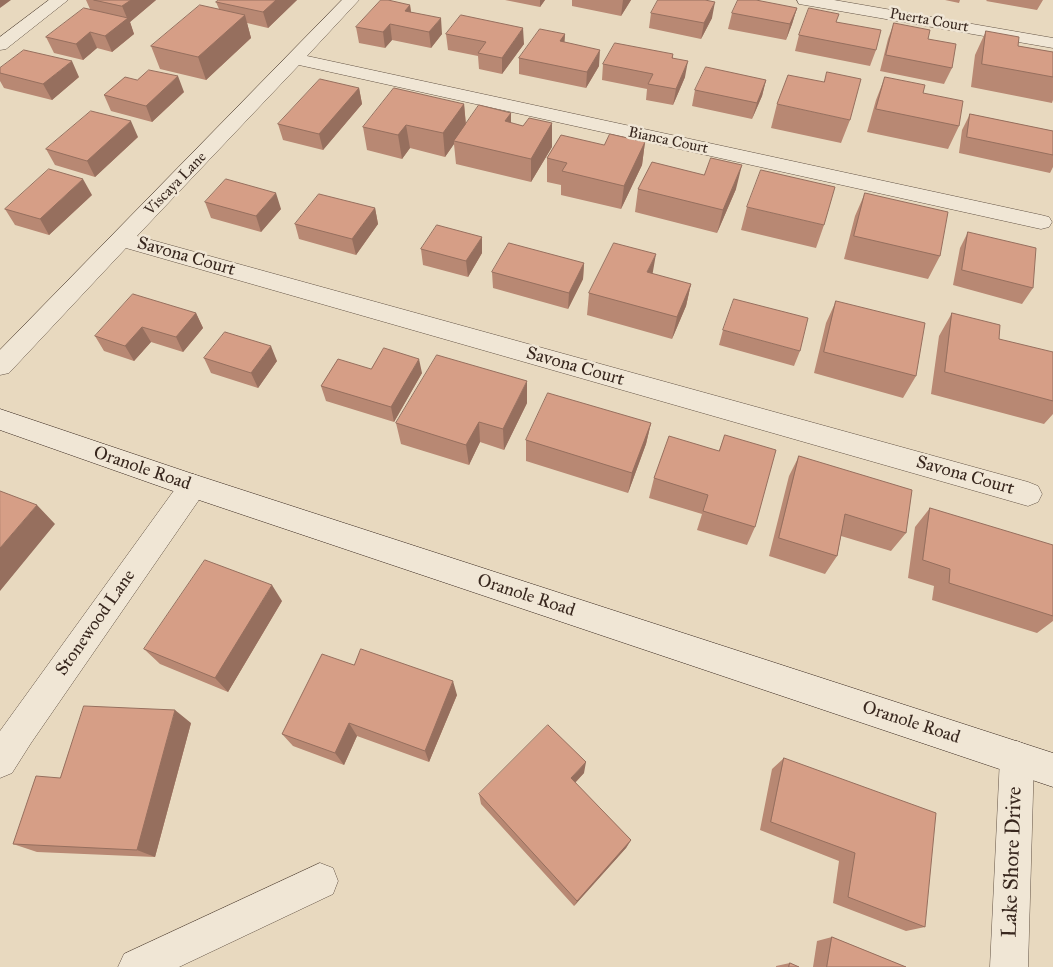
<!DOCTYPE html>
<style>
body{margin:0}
canvas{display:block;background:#e8d9bf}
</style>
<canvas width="1053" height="967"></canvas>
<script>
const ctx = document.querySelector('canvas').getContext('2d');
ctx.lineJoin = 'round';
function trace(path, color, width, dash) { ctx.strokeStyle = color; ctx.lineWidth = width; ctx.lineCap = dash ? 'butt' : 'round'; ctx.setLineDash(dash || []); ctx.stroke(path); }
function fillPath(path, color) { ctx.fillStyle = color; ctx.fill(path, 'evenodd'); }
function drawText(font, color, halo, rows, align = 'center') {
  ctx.font = font + ' "IM FELL Great Primer",serif'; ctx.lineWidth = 5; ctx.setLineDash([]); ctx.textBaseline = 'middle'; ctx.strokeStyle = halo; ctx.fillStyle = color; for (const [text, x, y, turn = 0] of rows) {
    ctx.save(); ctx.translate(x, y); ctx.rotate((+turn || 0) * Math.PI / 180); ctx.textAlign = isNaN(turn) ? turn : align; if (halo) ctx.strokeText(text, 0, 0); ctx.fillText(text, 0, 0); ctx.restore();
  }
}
const street = new Path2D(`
 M 49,0 L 68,0 L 6,49 L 0,50 L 0,37 Z
 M 342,0 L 359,0 L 307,56 L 1041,215 L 1049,217 L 1052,222 L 1049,227 L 1041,229 L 299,65 L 137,236 L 1028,482 L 1038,486 L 1042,494 L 1038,502 L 1028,506 L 126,248 L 9,373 L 0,375 L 0,350 Z
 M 797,0 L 834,0 L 1053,38 L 1053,48 L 805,5 L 799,4 Z
 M 193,474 L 203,478 L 207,486 L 203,494 L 31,743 L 12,773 L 0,778 L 0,731 L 183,478 Z
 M 1017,741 L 1029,746 L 1034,758 L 1028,967 L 990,967 L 1000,758 L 1005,746 Z
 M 320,863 L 333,868 L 338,881 L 333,894 L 179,967 L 118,967 L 124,954 Z`);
const secondary = new Path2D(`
 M 0,409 L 193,474 L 1053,753 L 1053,787 L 193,498 L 0,430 Z`);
trace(street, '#645446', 1);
trace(secondary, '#38271e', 1);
fillPath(street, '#f0e6d5');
fillPath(secondary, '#f0e6d5');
fillPath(new Path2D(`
 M 86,0 L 156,0 L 130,22 L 134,34 L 112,52 L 97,48 L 83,60 L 54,53 L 46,37 L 90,9 Z
 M 297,0 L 268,28 L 247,23 L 251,38 L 206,80 L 160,69 L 151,46 L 219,9 L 216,2 Z
 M 505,0 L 545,0 L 540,7 Z
 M 572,0 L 631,0 L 621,16 L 572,6 Z
 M 945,0 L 960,0 L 959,3 Z
 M 987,0 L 1043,0 L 1037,10 L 986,1 Z
 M 410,5 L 411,12 L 442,34 L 431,48 L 392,40 L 385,48 L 359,43 L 356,27 Z
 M 797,8 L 792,24 L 786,40 L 728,29 L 732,13 Z
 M 651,13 L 712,18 L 701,39 L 649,28 Z
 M 837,22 L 876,50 L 870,66 L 795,51 L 799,35 Z
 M 894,23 L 928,39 L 952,68 L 944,84 L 880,71 L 888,39 Z
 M 986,31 L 1018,46 L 1053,52 L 1053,100 L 1052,103 L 971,87 L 975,55 Z
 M 446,34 L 524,44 L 502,74 L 479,69 L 478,56 L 448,50 Z
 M 565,34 L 564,42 L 599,66 L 586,88 L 519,74 L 519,58 Z
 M 673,54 L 673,58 L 685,77 L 673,105 L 646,100 L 647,89 L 602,80 L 603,64 Z
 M 0,68 L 79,77 L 52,100 L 4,88 L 0,81 Z
 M 885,77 L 959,126 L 948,149 L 867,132 L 876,100 Z
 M 766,80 L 762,96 L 752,119 L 692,106 L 695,90 Z
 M 359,88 L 362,104 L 323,150 L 283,140 L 278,124 Z
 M 184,92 L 152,122 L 111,111 L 104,95 Z
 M 464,104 L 466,124 L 511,113 L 511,123 L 523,126 L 552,123 L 552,147 L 531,182 L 456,164 L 454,144 L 445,157 L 410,148 L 402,159 L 367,150 L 363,127 Z
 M 777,104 L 850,120 L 841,143 L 771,128 Z
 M 970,114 L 1053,131 L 1053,167 L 1050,173 L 959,153 L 962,130 Z
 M 138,137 L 95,177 L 55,165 L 46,149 Z
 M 645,142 L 642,165 L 621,209 L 561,195 L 561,185 L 547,182 L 547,158 L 604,145 Z
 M 638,189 L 736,189 L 717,233 L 635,212 Z
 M 865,193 L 940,256 L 928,279 L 844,259 L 855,216 Z
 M 92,195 L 49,235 L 15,225 L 5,209 Z
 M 205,202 L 281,209 L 261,232 L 211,218 Z
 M 747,207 L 824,225 L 816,248 L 741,230 Z
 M 375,208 L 378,224 L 356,255 L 299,239 L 295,224 Z
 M 968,232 L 1033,288 L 1022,304 L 953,285 L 960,248 Z
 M 421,249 L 482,253 L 468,277 L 423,265 Z
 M 584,263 L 583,279 L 568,309 L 493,288 L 492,272 Z
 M 691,284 L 686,306 L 672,339 L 587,315 L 589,293 Z
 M 836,301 L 916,376 L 903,398 L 814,373 L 826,323 Z
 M 196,313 L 203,328 L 183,352 L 151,342 L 134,361 L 104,351 L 95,336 Z
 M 952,313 L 999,339 L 1053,401 L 1053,414 L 1044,424 L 931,394 L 939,336 Z
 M 723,330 L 800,351 L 794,366 L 719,345 Z
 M 204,358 L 277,361 L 258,388 L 211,373 Z
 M 371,369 L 422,373 L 394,422 L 326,401 L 321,386 Z
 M 527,403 L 504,450 L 480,442 L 469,465 L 401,444 L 396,423 Z
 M 651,423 L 646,444 L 628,493 L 526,461 L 526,440 Z
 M 725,435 L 755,527 L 747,545 L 697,530 L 702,514 L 649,498 L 654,478 L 719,451 Z
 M 799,456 L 906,533 L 891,551 L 841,536 L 837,556 L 825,574 L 769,556 L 789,476 Z
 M 930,508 L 1053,616 L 1053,621 L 1037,633 L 932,600 L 934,586 L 908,578 L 915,527 Z
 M 282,601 L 228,692 L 160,664 L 144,649 Z
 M 354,665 L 457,695 L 429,762 L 357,736 L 344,765 L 293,746 L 282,734 Z
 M 191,723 L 155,857 L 37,852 L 13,844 Z
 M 784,758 L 925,927 L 906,931 L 833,903 L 839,861 L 760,830 L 772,769 Z
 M 584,773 L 575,783 L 631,840 L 626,848 L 574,906 L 481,804 L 479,794 Z
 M 832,937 L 906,967 L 813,967 L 817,941 Z
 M 790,963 L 799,967 L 776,967 L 776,966 Z`), '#b88873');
fillPath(new Path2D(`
 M 0,0 L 11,0 L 0,8 Z
 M 131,0 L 156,0 L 130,22 L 134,34 L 112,52 L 105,36 L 127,18 L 122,6 Z
 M 276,0 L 297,0 L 268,28 L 263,12 Z
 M 540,0 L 545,0 L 540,7 Z
 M 623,0 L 631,0 L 621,16 Z
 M 715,2 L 712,18 L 701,39 L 704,23 Z
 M 410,5 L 412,20 L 405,11 Z
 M 797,8 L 792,24 L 786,40 L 790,24 Z
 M 245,15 L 251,38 L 206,80 L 198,57 Z
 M 441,18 L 442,34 L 431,48 L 429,32 Z
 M 390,24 L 392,40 L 385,48 L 383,32 Z
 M 523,28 L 524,44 L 502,74 L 502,58 Z
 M 90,32 L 97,48 L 83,60 L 76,44 Z
 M 565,34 L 564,50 L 560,41 Z
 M 600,50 L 599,66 L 586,88 L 587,72 Z
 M 72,61 L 79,77 L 52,100 L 43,84 Z
 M 688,61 L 685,77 L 673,105 L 676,89 Z
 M 178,76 L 184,92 L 152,122 L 146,106 Z
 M 766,80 L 762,96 L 752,119 L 757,103 Z
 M 359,88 L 362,104 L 323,150 L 319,134 Z
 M 464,104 L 466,127 L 454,141 L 454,144 L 445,157 L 443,133 Z
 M 511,113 L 511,136 L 505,121 Z
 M 131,121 L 138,137 L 95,177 L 87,161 Z
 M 552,123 L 552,147 L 531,182 L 531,159 Z
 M 406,125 L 410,148 L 402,159 L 398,135 Z
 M 645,142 L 642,165 L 621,209 L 624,186 Z
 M 742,165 L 736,189 L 717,233 L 723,210 Z
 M 83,179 L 92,195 L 49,235 L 40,219 Z
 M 276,193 L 281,209 L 261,232 L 256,216 Z
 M 375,208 L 378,224 L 356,255 L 352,239 Z
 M 482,237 L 482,253 L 468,277 L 466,261 Z
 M 656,254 L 652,277 L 647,272 Z
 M 584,263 L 583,279 L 568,309 L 569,293 Z
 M 691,284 L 686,306 L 672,339 L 677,317 Z
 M 196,313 L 203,328 L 183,352 L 176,337 Z
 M 142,327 L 151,342 L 134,361 L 125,346 Z
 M 271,346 L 277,361 L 258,388 L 251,373 Z
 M 419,359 L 422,373 L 394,422 L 391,407 Z
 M 527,381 L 527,403 L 504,450 L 503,429 Z
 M 479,422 L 480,442 L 469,465 L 466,445 Z
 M 651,423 L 646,444 L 628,493 L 632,473 Z
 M 37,505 L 55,524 L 0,591 L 0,548 Z
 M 272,585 L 282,601 L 228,692 L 215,678 Z
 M 453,681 L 457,695 L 429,762 L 425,751 Z
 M 175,710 L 191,723 L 155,857 L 137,850 Z
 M 349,723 L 357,736 L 344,765 L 335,753 Z
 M 586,762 L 584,773 L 569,789 L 571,778 Z
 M 631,840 L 626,848 L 574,906 L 577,901 Z`), '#966f5e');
const building = new Path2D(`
 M 94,0 L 131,0 L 122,6 Z
 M 219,0 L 276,0 L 263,12 L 216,2 Z
 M 381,0 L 388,0 L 410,5 L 405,11 L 441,18 L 429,32 L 390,24 L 383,32 L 356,27 Z
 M 658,0 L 705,0 L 715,2 L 704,23 L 651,13 Z
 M 738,0 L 756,0 L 797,8 L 790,24 L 732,13 Z
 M 200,5 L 245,15 L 198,57 L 151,46 Z
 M 84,8 L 128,18 L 105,36 L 90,32 L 76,44 L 46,37 Z
 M 809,8 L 839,14 L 836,22 L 881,30 L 876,50 L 799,35 Z
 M 461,15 L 523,28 L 502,58 L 478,53 L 486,42 L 446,34 Z
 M 894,23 L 930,30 L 928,39 L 956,44 L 952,68 L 886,55 Z
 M 540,29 L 565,34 L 560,41 L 600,50 L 587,72 L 519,58 Z
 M 986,31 L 1019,37 L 1018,46 L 1053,52 L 1053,77 L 982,64 Z
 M 615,43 L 673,54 L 672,58 L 688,61 L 676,89 L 648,84 L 653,74 L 603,64 Z
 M 24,50 L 72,61 L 43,84 L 0,73 L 0,68 Z
 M 706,67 L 766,80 L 757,103 L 695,90 Z
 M 149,70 L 178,76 L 146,106 L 104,95 L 125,77 L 137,80 Z
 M 827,72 L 861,79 L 850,120 L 777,104 L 788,75 L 824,82 Z
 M 885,77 L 925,85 L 923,93 L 963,101 L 959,126 L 876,109 Z
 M 320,79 L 359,88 L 319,134 L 278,124 Z
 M 394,88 L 464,104 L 443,133 L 406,125 L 398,135 L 363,127 Z
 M 479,105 L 511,113 L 505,121 L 523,126 L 529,118 L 552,123 L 531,159 L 454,141 Z
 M 91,111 L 131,121 L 87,161 L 46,149 Z
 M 970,114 L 1053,131 L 1053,155 L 967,137 Z
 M 610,134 L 645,142 L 624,186 L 562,171 L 567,163 L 547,158 L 561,135 L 604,145 Z
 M 711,158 L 742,165 L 723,210 L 638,189 L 652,162 L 704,175 Z
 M 49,169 L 83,179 L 40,219 L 5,209 Z
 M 761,170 L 835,187 L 824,225 L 747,207 Z
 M 226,179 L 276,193 L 256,216 L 205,202 Z
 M 865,193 L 948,212 L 940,256 L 854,236 Z
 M 319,194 L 375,208 L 352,239 L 295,224 Z
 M 437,225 L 482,237 L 466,261 L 421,249 Z
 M 968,232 L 1036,248 L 1033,288 L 962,270 Z
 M 509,243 L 584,263 L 569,293 L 492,272 Z
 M 614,243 L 656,254 L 647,272 L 691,284 L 677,317 L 589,293 Z
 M 133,294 L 196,313 L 176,337 L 142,327 L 125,346 L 95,336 Z
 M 734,299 L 808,318 L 800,351 L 723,330 Z
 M 836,301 L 925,323 L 916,376 L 824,352 Z
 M 952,313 L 1000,325 L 999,339 L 1053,352 L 1053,401 L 945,372 Z
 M 225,332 L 271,346 L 251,373 L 204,358 Z
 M 384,348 L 419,359 L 391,407 L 321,386 L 338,359 L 371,369 Z
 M 437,355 L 527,381 L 503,429 L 479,422 L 466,445 L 396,423 Z
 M 548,393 L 651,423 L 632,473 L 526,440 Z
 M 725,435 L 776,450 L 755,527 L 703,511 L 708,495 L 654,478 L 669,436 L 719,451 Z
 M 799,456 L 912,490 L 906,533 L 845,514 L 837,556 L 779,538 Z
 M 0,491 L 37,505 L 0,548 Z
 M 930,508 L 1053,545 L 1053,616 L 949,583 L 950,569 L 923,560 Z
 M 205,560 L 272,585 L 215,678 L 144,649 Z
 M 361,649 L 453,681 L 425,751 L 349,723 L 335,753 L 282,734 L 322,654 L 354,665 Z
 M 84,706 L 175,710 L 137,850 L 13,844 L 36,776 L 60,778 Z
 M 548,725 L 586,762 L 571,778 L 631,840 L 577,901 L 479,794 Z
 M 784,758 L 936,813 L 925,927 L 848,897 L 855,853 L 771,822 Z
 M 832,937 L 906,967 L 827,967 Z
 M 790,963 L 799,967 L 789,967 Z`);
fillPath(building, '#d69e86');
trace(building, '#966f5e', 1);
drawText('15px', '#38271e', '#f0e6d5', [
 ["Puerta Court",929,21,10],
 ["Bianca Court",668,141,12],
 ["Viscaya Lane",176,184,-46]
]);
drawText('18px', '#38271e', '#f0e6d5', [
 ["Savona Court",186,257,16],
 ["Savona Court",575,367,16],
 ["Oranole Road",142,469,19],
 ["Savona Court",965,476,16],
 ["Oranole Road",526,596,18],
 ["Stonewood Lane",96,623,-55],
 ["Oranole Road",911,723,18]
]);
drawText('21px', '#38271e', '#f0e6d5', [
 ["Lake Shore Drive",1013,862,-88]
]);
</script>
